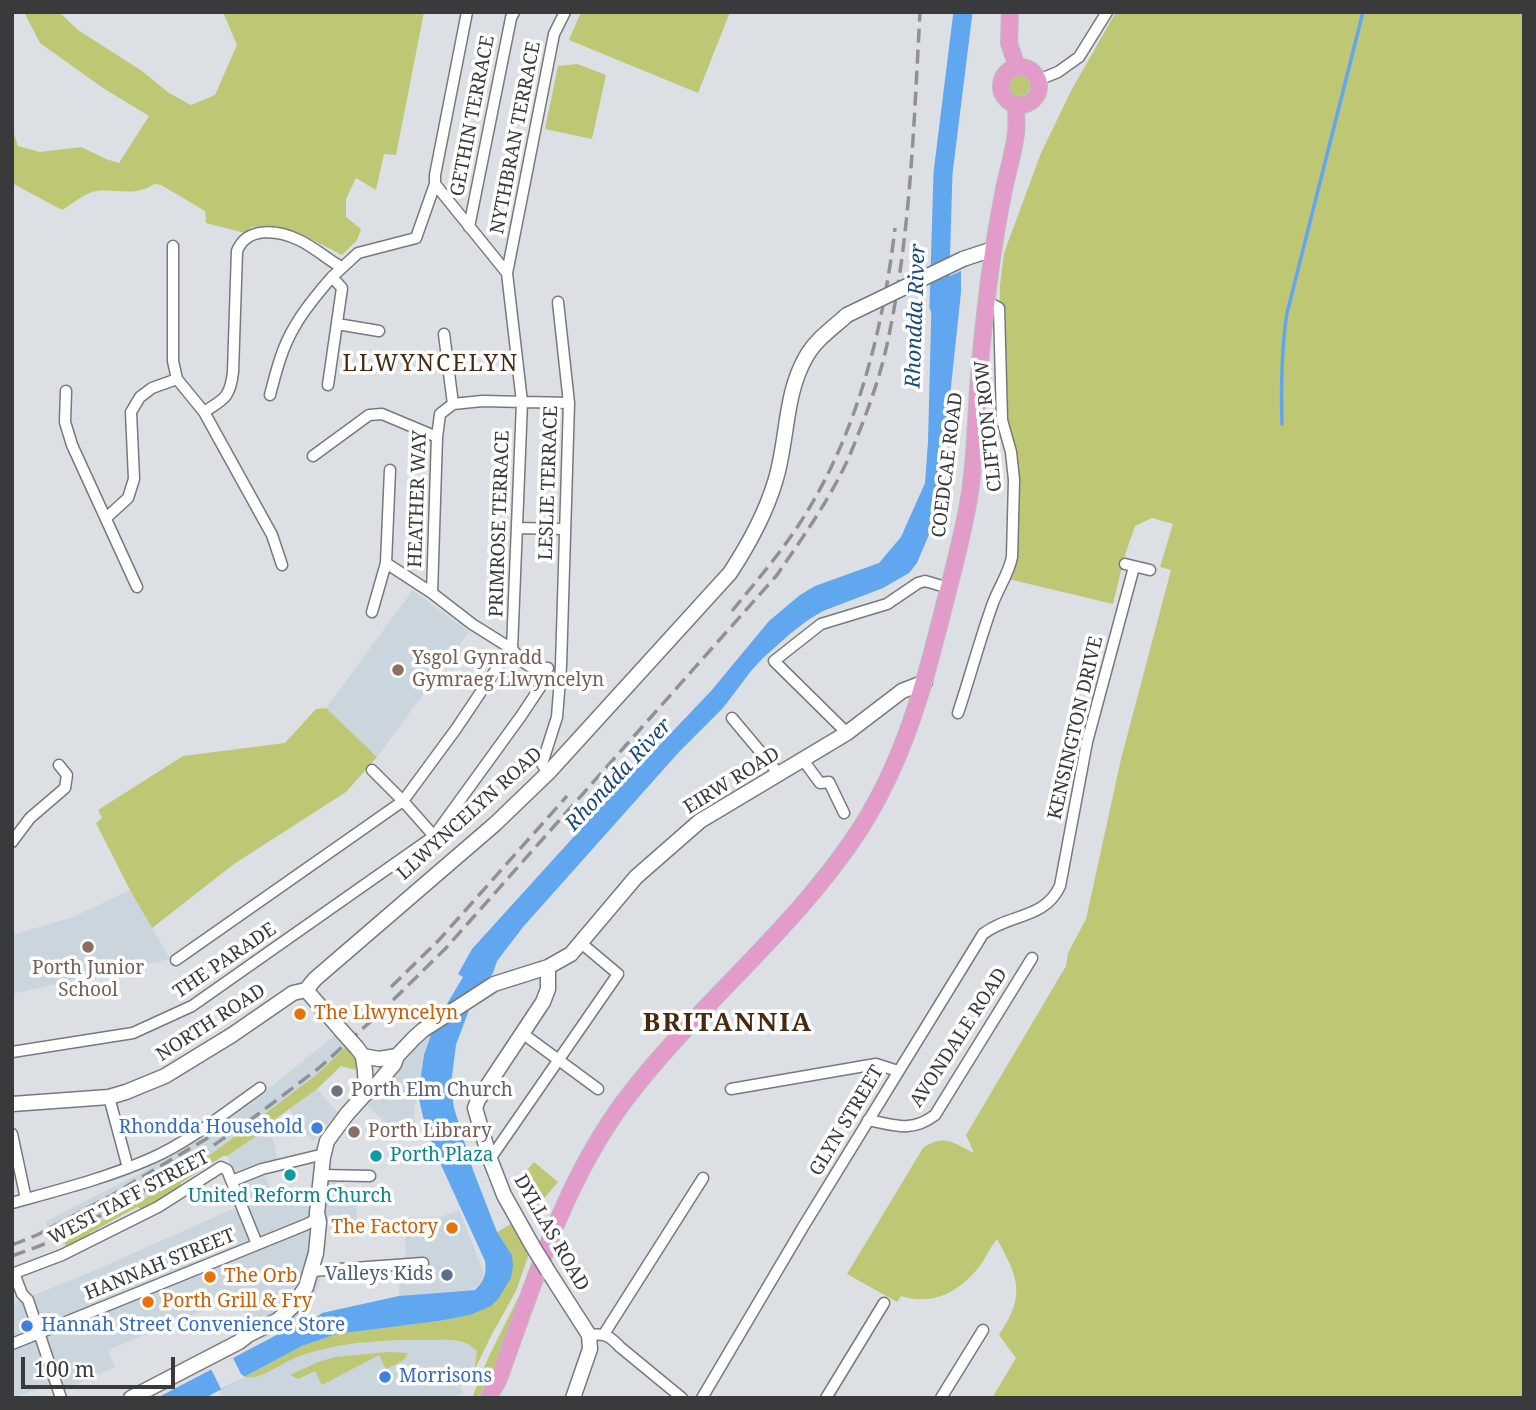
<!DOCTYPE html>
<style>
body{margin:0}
#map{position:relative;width:1536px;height:1410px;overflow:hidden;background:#dce0e4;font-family:"Noto Serif",serif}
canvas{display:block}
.frame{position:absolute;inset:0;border:14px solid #393a3c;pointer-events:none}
.scale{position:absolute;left:21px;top:1357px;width:154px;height:32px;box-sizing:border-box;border:4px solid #393a3c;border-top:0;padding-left:9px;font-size:21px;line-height:24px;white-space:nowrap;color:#393a3c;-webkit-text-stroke:5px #fff;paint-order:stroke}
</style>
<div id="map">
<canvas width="1536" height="1410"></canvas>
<div class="frame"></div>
<div class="scale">100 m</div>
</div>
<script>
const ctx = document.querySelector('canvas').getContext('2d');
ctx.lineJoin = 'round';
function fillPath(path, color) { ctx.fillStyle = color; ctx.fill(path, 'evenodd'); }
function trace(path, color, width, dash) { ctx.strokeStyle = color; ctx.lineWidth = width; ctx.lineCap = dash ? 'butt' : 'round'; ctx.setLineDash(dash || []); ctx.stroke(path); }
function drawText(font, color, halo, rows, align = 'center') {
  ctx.font = font + ' "Noto Serif",serif'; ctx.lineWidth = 7; ctx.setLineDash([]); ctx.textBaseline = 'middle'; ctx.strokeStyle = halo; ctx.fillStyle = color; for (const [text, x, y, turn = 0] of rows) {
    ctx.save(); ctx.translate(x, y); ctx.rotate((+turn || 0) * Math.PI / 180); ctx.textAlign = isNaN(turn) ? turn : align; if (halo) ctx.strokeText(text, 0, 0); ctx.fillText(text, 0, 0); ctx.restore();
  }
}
fillPath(new Path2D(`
 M 413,590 L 469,632 L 377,757 L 326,708 Z
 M 130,890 L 170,959 L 12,994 L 12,935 L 73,917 Z
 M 335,1035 L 346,1047 L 316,1075 L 221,1147 L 155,1193 L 101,1221 L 55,1242 L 45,1222 L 142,1172 L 227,1118 L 272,1086 Z
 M 431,1035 L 424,1055 L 414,1110 L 415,1123 L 414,1128 L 410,1127 L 387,1133 L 386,1123 L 367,1106 L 421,1042 Z
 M 317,1089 L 338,1113 L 319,1132 L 313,1142 L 289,1109 Z
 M 267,1129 L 271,1129 L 278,1162 L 263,1171 L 275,1200 L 312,1190 L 330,1182 L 344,1182 L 345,1193 L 350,1193 L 350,1203 L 356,1203 L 357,1220 L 338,1222 L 326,1222 L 321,1277 L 309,1315 L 302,1324 L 293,1324 L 262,1339 L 255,1335 L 237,1297 L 108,1350 L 115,1367 L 62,1391 L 53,1384 L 12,1398 L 12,1304 L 91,1272 L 235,1208 L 227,1182 L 221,1173 L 230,1163 L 227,1156 Z
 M 459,1210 L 484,1273 L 483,1278 L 477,1287 L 469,1290 L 399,1296 L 399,1273 L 406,1260 L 404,1218 L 441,1217 Z
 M 409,1340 L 450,1340 L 468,1344 L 477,1351 L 471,1379 L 460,1384 L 463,1393 L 457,1396 L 458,1398 L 220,1398 L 221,1389 L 245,1377 L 250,1378 L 258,1376 L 295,1358 L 327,1348 L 366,1342 Z`), '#cad5de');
fillPath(new Path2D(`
 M 24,12 L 59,12 L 78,30 L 142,71 L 169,93 L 191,105 L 215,95 L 237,45 L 223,12 L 424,12 L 396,155 L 384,154 L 376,190 L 356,178 L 346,199 L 346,217 L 361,229 L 357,240 L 342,255 L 303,235 L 275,226 L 251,227 L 245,233 L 206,223 L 205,211 L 161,185 L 154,184 C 135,198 112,187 92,192 C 82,195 71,205 62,210 L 12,183 L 12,128 L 18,146 L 40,152 L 81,147 L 106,159 L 119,163 L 149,116 L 103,88 L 40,43 Z
 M 581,12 L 730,12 L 698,93 L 569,40 Z
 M 1116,12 L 1524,12 L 1524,1398 L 992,1398 L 1016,1358 L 999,1335 C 1003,1328 1009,1320 1012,1311 C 1024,1284 1009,1262 997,1239 C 990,1247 986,1258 979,1267 C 959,1292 933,1306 901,1296 L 897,1302 L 847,1274 L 923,1148 C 944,1133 955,1144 974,1153 L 966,1135 L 1066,966 L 1068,953 L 1086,919 L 1121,759 L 1171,570 L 1160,567 L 1173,524 L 1152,518 L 1135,526 L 1124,558 L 1113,604 L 1004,578 L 1010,568 L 1014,480 L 1002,420 L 999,349 L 1000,285 L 1004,253 L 1041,153 L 1072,89 Z
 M 577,64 L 606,75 L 592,139 L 545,129 L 558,66 Z
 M1008 85a11 11 0 1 1 22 0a11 11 0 1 1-22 0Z
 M 326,708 L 377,757 L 346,792 L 234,864 L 152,928 L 130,890 L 96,823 L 102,818 L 98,810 L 183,756 L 285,743 L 316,709 Z
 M 346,1047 L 355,1059 L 356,1070 L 341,1066 L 317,1089 L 270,1123 L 271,1129 L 267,1129 L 227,1156 L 223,1156 L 181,1183 L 181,1189 L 144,1210 L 137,1207 L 90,1233 L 89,1239 L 67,1249 L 63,1239 L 101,1221 L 155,1193 L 221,1147 L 316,1075 Z
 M 534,1162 L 558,1182 L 537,1207 L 514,1185 Z
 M 511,1224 L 529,1254 L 516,1291 L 492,1334 L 474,1371 L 477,1351 C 474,1349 471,1346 468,1344 C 455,1338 438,1340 425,1340 C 381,1340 336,1342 295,1358 C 282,1363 258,1381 245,1377 L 302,1346 L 337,1334 L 439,1321 L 470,1315 L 512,1255 L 497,1232 Z
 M 521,1292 C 509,1327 499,1368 477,1398 L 472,1398 L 488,1358 Z
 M 389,1352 L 408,1353 L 404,1360 L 386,1369 L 379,1355 L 322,1385 L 315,1371 L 298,1379 L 290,1375 L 318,1362 L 335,1357 Z`), '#bec774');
fillPath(new Path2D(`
 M 961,271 L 961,292 L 940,491 L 930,532 L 917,563 L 909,573 L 883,588 L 823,611 L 808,620 L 791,633 L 763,658 L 751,671 L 723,708 L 679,752 L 523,927 L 497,961 L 493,973 L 469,1010 L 456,1045 L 451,1084 L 454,1108 L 473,1170 L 497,1232 L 512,1255 L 513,1266 L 511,1278 L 498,1299 L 491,1306 L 470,1315 L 439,1321 L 337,1334 L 302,1346 L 205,1398 L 157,1398 L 288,1329 L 297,1326 L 303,1327 L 322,1313 L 399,1296 L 475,1290 C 484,1281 487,1274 485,1261 L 436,1154 L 425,1125 L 418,1095 L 424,1055 L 431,1035 L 438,1019 L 463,977 L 458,974 L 472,949 L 608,799 L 711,691 L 769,621 L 800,595 L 815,586 L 879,563 L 901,537 L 925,483 L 928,442 L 932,284 Z`), '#60a7f0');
fillPath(new Path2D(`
 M 233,1358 L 241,1374 L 245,1377 L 221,1389 L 211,1369 Z`), '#dce0e4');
trace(new Path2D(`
 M 1282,424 C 1281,386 1281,350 1287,313 L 1363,12`), '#60a7f0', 3.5);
trace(new Path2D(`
 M 939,307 L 943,173 L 963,12`), '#60a7f0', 19);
const street = new Path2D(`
 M 1038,80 L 1058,72 L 1079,57 L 1107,12
 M 435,184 L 507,273
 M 469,227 L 511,18 L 514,12
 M 173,246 L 173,361 L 177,379 L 204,412 L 272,535 L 282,565
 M 337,324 L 379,331
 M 444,334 L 453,404
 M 328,385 L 342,288 L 332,277 L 358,253 L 416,238 L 435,184 L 435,175 L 467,12
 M 66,391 L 65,422 L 72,445 L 137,587
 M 270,395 C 276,372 282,347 295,326 C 305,308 319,292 332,277
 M 204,412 C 224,399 230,398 233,372 L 237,251 C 247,226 278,230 299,240 C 314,247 327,259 341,267
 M 313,456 L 369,415 L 382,414 L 437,437
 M 106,518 L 128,498 L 134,479 L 131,412 L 140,397 L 152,388 L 177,379
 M 517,528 L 565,529
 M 386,563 L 432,593 L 472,624 L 512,649 L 522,661 L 531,667 L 548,668
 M 1125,564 L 1150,570
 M 432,593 L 437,437 L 440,414 L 453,404 L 482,401 L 569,403
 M 372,612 L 386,563 L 390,470
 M 958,713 C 970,677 980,639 993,603 C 999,587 1009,573 1012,557 L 1014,480 L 1011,452 L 1002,420 L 999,308 L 987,301
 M 732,718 L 779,774
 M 847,733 L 774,661 L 821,624 L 887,604 L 918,583 L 925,581 L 949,588
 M 803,760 L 820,783 L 829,782 L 844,813
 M 372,770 L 403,801 L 434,836
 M 548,773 L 542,764 L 557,717 L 561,666 L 569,403 L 558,302
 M 12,842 L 30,818 L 65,788 L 67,775 L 59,765
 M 176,960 L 403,801 L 456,729 L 505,656 L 512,649 L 522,402 L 507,273 L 554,34 L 565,12
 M 522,1033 L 598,1089
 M 12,1052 L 133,1033 L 192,1006 L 434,836 L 521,716 L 543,683 L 544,668
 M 731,1089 L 876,1064 L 898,1071
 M 109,1097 L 128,1168
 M 868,1120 C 895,1125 911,1133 935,1115 L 1032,958
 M 12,1134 L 26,1199
 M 490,1159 L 618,974 L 581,943
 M 321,1175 L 370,1176
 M 232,1181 L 262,1169 L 316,1156 L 323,1157
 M 12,1203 C 59,1190 107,1178 152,1158 C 190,1141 226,1112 260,1088
 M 312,1271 L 423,1263
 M 14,1273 L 22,1294 L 28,1300 L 61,1398
 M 12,1274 L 62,1255 L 158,1207 L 221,1167 L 227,1170 L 257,1244
 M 604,1334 L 703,1178
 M 589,1335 C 604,1333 609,1335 620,1347 L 682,1398
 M 12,1344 L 305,1225 L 313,1221 L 317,1213
 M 702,1398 L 803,1227 L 983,934 C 1010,913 1044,920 1060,886 L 1087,742 L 1134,567
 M 826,1398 L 884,1303
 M 941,1398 L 983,1330`);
const secondary = new Path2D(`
 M 963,259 L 993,249
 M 306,990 L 315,979 L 495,824 L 548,773 L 730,573 C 749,544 765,515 775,482 C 788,441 784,395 806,357 C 815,340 833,328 847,315
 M 306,990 L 340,1029
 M 357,1048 L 363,1056 C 363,1062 365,1066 365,1072 C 366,1080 364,1086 365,1094
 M 363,1056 L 379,1059 L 397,1056
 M 12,1104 L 109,1097 L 126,1092 L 165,1076 L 232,1035 L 293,993 L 306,990
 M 532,1245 L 504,1195 L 490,1159 L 475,1108 L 478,1100 L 543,1002 L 548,989 L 548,967
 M 548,1271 L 589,1335 L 590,1349 L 573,1398
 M 131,1398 L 239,1342 L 248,1335 L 278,1320 L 293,1306 L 306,1287 L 316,1253 L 319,1222 L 317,1213 L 323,1157 L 327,1141 L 347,1114 L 365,1094 L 373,1089 L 394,1064 L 397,1056 L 414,1038 L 423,1030 L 494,984 L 548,967 L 571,954 L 636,877 L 700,821 L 847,733 L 902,691 L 925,682`);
const primary = new Path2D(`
 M 1010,12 L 1009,43 L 1017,67
 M1001 86a19 19 0 1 1 38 0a19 19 0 1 1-38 0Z
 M 488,1398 L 498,1381 C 536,1278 566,1172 636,1086 C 707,997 798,925 860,829 C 903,762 924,687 943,610 C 953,571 964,532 970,492 C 976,450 976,407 980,365 C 982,336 986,308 989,280 C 993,249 998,219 1004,189 C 1008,170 1014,151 1016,133 C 1017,123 1016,114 1016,104`);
trace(street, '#767a7d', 13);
trace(secondary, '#767a7d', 17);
trace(primary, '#bcbcbd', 18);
trace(street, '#fff', 10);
trace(secondary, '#fff', 14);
trace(primary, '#e39bca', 16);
trace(new Path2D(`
 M 732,611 C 755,583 778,556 798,526 C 856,438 883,332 895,228
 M 391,987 L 439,940 L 567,796
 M 12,1245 L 37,1235 L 112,1195 L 211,1136
 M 12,1256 L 42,1245 L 119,1206 L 172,1174 L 253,1118 L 319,1068 L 380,1013 L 446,948 L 777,575 C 803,537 830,499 849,457 C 865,418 881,377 889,335 C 911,229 914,120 920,12`), '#8f9194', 3.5, [14, 7]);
const secondaryBridge = new Path2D(`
 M 847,315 L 963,259
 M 340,1029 L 357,1048
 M 532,1245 L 548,1271`);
trace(secondaryBridge, '#767a7d', 17, []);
trace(secondaryBridge, '#fff', 14);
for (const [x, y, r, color] of [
 [398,670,7,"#8d6e63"],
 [88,947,7,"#8d6e63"],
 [300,1014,7,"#e8710a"],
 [337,1091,7,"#6b7280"],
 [317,1128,7,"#3f7fe0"],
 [354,1132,7,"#8d6e63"],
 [376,1156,7,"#0f9aa8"],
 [290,1175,7,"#0f9aa8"],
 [452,1228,7,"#e8710a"],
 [447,1275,7,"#5c6f8a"],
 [210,1277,7,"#e8710a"],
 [148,1302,7,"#e8710a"],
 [27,1326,7,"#3f7fe0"],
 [385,1377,7,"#3f7fe0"]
]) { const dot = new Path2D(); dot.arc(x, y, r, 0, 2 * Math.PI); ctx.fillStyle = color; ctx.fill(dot); trace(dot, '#fff', 2.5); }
drawText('19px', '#393a3c', '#fff', [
 ["GETHIN TERRACE",473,116,-79],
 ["NYTHBRAN TERRACE",516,138,-79],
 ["CLIFTON ROW",989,426,-96],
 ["COEDCAE ROAD",948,465,-83],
 ["LESLIE TERRACE",549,483,-88],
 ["HEATHER WAY",418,499,-88],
 ["PRIMROSE TERRACE",500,524,-88],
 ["KENSINGTON DRIVE",1076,728,-77],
 ["EIRW ROAD",732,781,-32],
 ["LLWYNCELYN ROAD",470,814,-42],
 ["THE PARADE",225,961,-34],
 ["NORTH ROAD",211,1023,-33],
 ["AVONDALE ROAD",959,1038,-57],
 ["GLYN STREET",847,1121,-59],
 ["WEST TAFF STREET",129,1198,-28],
 ["DYLLAS ROAD",551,1233,60],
 ["HANNAH STREET",160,1265,-22]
]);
drawText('19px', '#785e54', '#fff', [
 ["Ysgol Gynradd",412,659],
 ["Gymraeg Llwyncelyn",412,681],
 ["Porth Junior",88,969,"center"],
 ["School",88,991,"center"],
 ["Porth Library",368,1132]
], 'left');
drawText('19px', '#c56008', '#fff', [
 ["The Llwyncelyn",314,1014],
 ["The Factory",438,1228,"right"],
 ["The Orb",224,1277],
 ["Porth Grill & Fry",162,1302]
], 'left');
drawText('19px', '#5b616d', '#fff', [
 ["Porth Elm Church",351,1091]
], 'left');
drawText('19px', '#366cbe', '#fff', [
 ["Rhondda Household",303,1128,"right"],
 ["Hannah Street Convenience Store",41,1326],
 ["Morrisons",399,1377]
], 'left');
drawText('19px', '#0d838f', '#fff', [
 ["Porth Plaza",390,1156],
 ["United Reform Church",290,1197,"center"]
], 'left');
drawText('19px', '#4e5e75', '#fff', [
 ["Valleys Kids",433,1275]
], 'right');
drawText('italic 21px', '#184a7a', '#fff', [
 ["Rhondda River",916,316,-88],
 ["Rhondda River",619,775,-47]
]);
ctx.letterSpacing = '2px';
drawText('23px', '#48290f', '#fff', [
 ["LLWYNCELYN",431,364]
]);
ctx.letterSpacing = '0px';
ctx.letterSpacing = '2px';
drawText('bold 26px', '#48290f', '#fff', [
 ["BRITANNIA",728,1024]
]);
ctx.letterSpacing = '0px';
</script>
